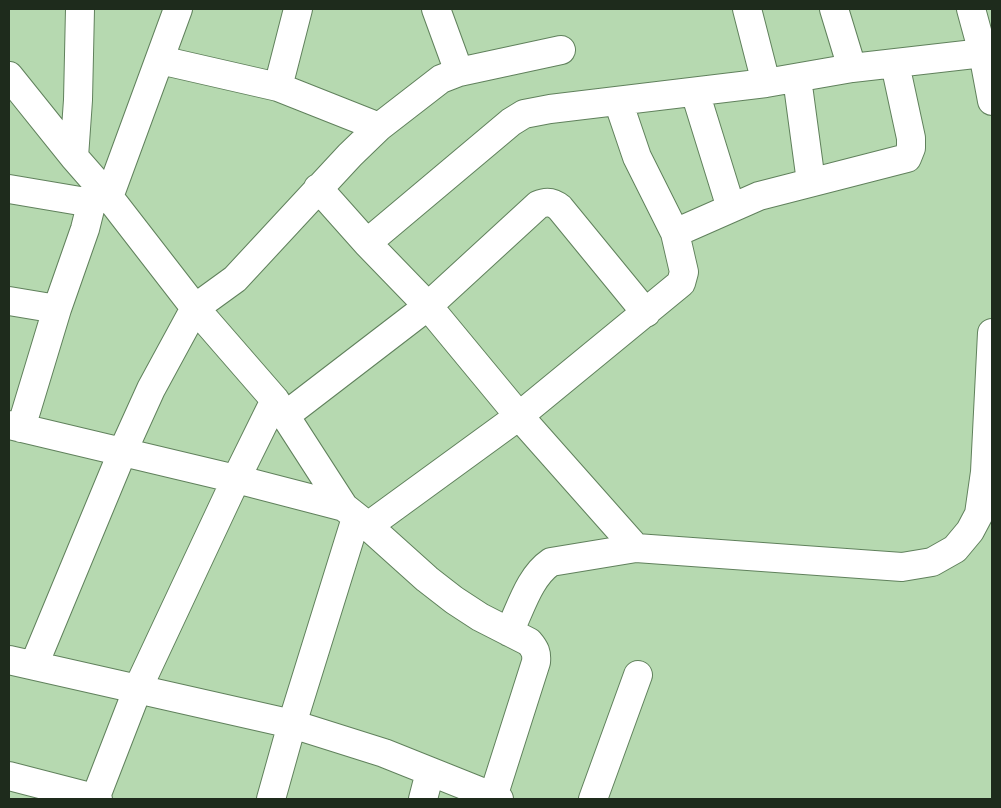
<!DOCTYPE html>
<style>
body{margin:0}
#map{position:relative;width:1001px;height:808px;overflow:hidden;background:#b6d9b0;font-family:Cabin,sans-serif}
canvas{display:block}
.frame{position:absolute;inset:0;border:10px solid #1e2b1c;pointer-events:none}
</style>
<div id="map">
<canvas width="1001" height="808"></canvas>
<div class="frame"></div>
</div>
<script>
const ctx = document.querySelector('canvas').getContext('2d');
ctx.lineJoin = 'round';
function trace(path, color, width, dash) { ctx.strokeStyle = color; ctx.lineWidth = width; ctx.lineCap = dash ? 'butt' : 'round'; ctx.setLineDash(dash || []); ctx.stroke(path); }
const minor = new Path2D(`
 M 436,9 L 459,72
 M 747,9 L 766,83
 M 834,9 L 852,68
 M 971,9 L 983,53 L 992,101
 M 160,60 L 278,87 L 379,127
 M 9,76 L 74,157 L 109,197 L 195,308 L 275,400 L 344,507 L 368,526 L 427,579 L 454,600 L 480,617 L 529,642 C 535,649 537,653 536,662 L 493,797
 M 797,78 L 811,182
 M 278,87 L 298,9
 M 695,92 L 731,208
 M 618,101 L 637,157 L 675,233
 M 74,157 L 78,100 L 80,9
 M 318,188 L 367,243 L 428,306 L 519,416 L 636,548
 M 9,189 L 80,201 L 92,201
 M 367,243 L 511,122 L 524,114 L 550,109 L 766,83 L 852,68 L 983,53
 M 9,301 L 57,309
 M 286,415 L 428,306 L 538,205 C 547,201 553,202 560,208 L 646,313
 M 9,425 L 236,479 L 344,507
 M 21,428 L 57,309 L 85,229 L 92,201 L 109,197 L 178,9
 M 368,526 L 519,416 L 681,283 L 684,272 L 675,233 L 759,196 L 907,158 L 911,148 L 911,138 L 895,64
 M 509,632 C 521,608 529,577 551,562 L 636,548 L 902,567 L 932,562 L 955,549 L 970,531 L 979,514 L 985,472 L 992,333
 M 9,660 L 292,724 L 384,753 L 499,799
 M 34,665 L 122,453 L 151,389 L 195,308 L 235,279 L 350,155 L 379,127 L 441,79 L 459,72 L 561,50
 M 9,776 L 98,799
 M 95,799 L 138,688 L 236,479 L 275,400
 M 271,799 L 292,724 L 356,518
 M 423,799 L 430,772
 M 593,799 L 638,675`);
trace(minor, '#60815c', 30);
trace(minor, '#fff', 28);
</script>
